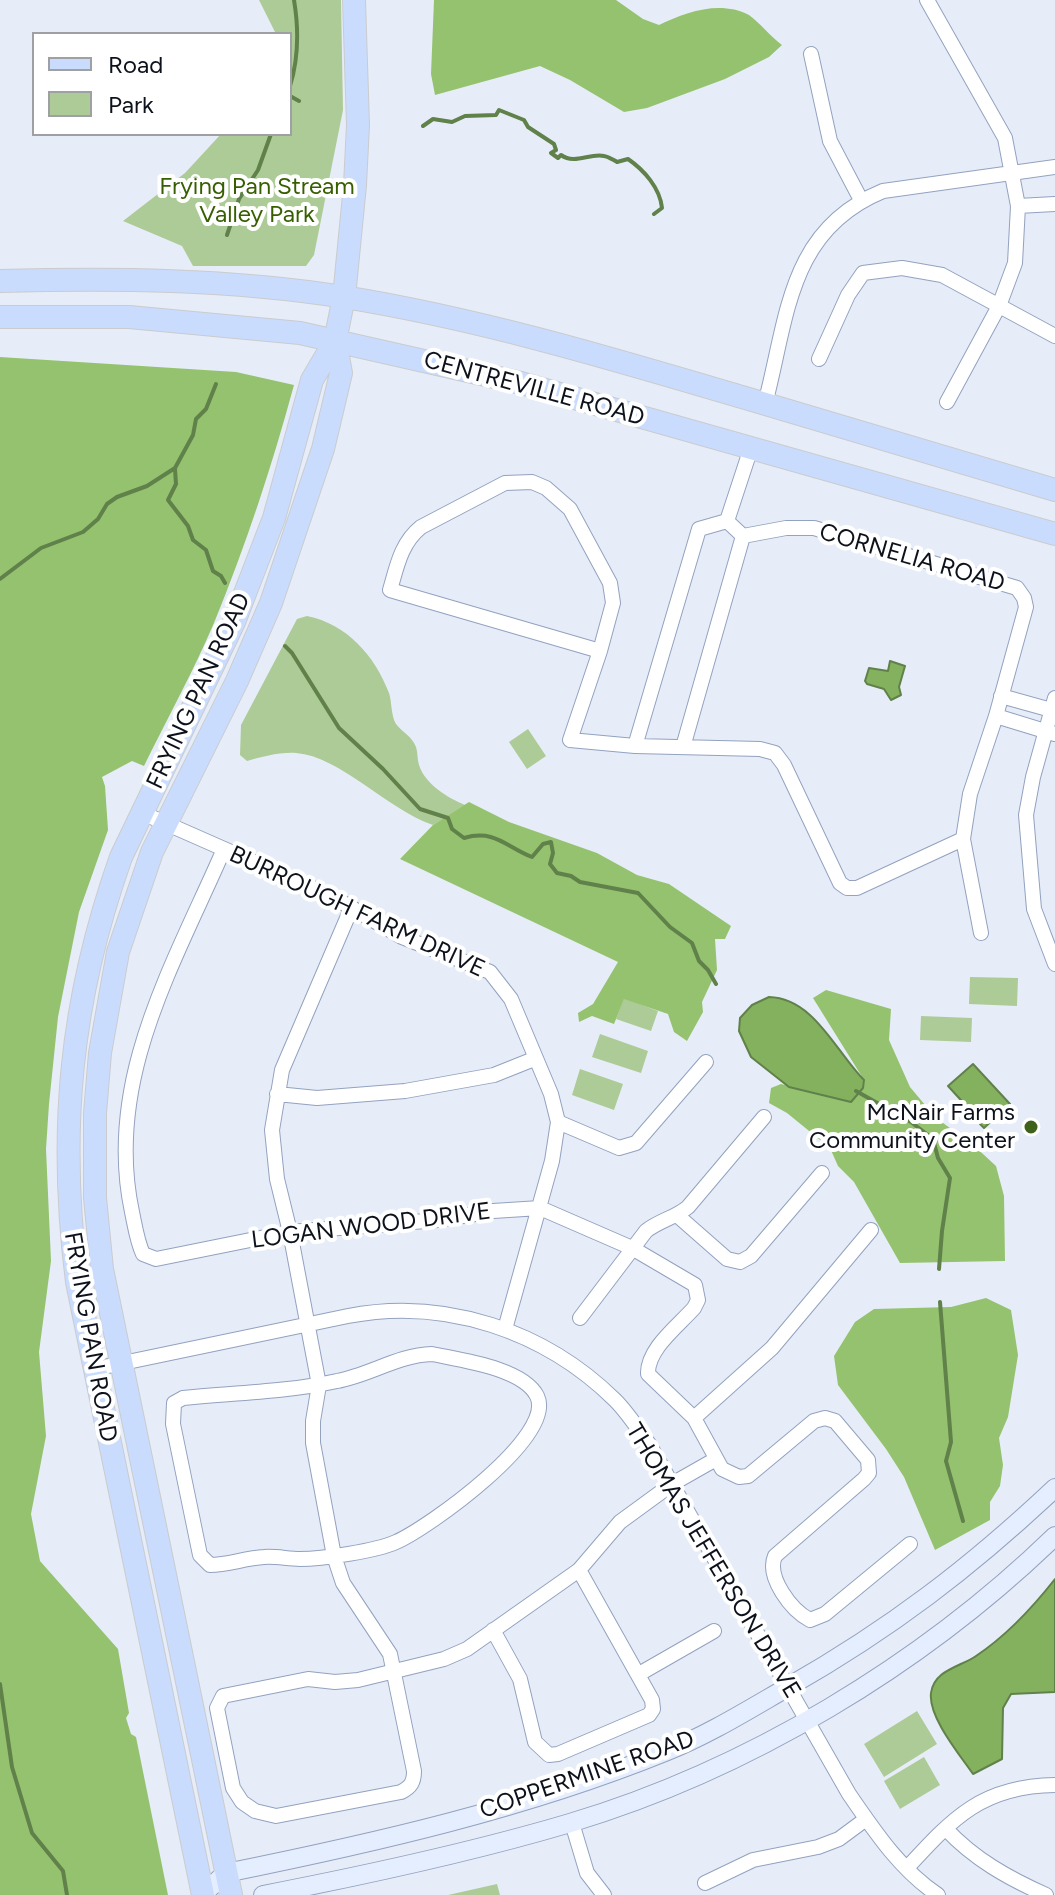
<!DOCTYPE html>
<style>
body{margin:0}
#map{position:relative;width:1055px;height:1895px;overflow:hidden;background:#e6edf9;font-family:Figtree,sans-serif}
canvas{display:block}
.legend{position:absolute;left:32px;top:32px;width:260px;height:104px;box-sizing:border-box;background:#fff;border:2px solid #9ea0a4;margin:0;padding:10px 14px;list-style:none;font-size:24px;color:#0c111b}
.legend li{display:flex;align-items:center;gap:16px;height:40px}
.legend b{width:40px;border:2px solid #9ea0a4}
</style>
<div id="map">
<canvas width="1055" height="1895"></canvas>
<ul class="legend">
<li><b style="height:10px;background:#cadcfd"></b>Road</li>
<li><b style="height:22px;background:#adcb96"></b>Park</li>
</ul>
</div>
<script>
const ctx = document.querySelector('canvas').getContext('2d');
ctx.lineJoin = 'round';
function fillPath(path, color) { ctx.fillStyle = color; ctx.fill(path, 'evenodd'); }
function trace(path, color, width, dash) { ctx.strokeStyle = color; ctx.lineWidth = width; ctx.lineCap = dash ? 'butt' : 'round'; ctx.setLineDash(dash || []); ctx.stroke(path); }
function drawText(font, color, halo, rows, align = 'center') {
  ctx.font = font + ' Figtree,sans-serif'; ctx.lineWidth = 8; ctx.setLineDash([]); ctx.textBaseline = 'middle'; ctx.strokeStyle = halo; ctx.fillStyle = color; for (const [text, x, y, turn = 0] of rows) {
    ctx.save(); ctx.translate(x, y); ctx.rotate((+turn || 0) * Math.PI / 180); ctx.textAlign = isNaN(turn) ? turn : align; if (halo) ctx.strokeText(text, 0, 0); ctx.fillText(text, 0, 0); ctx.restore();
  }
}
fillPath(new Path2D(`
 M 259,0 L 341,0 L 343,110 L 314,255 L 306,266 L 193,266 L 182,246 L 123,221 L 185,173 L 221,134 L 290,134 L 290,34 L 276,34 Z
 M 307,616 C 347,624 375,656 389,693 C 392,702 391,716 396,724 C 402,732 412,736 416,747 C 418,753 417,759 419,765 C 425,784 448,798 465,805 L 433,825 C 388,810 340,756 296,753 C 279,752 262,757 247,761 L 240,755 L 241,725 L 297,619 Z
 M 528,729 L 546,756 L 527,769 L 509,742 Z
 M 970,977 L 1018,978 L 1017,1006 L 969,1004 Z
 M 624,998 L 658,1011 L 651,1031 L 616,1019 Z
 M 921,1016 L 972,1018 L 971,1042 L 920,1040 Z
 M 600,1034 L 648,1051 L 641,1073 L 592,1057 Z
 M 580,1069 L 623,1084 L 614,1110 L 572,1095 Z
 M 917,1711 L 937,1744 L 884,1777 L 864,1744 Z
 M 924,1757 L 940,1785 L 900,1809 L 884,1781 Z
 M 497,1884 L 500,1895 L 448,1895 Z`), '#adcb96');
fillPath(new Path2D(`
 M 434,0 L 616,0 L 643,19 L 659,25 C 686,12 720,0 749,15 C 761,24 770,36 782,45 L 769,57 L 725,79 L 647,108 L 624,112 L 570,80 L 540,66 L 435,95 L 431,74 Z
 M 0,357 L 236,372 L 294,385 C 272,466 246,545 214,623 C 193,672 167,719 144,766 L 132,761 L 102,777 L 105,786 L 108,830 L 79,912 L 58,1017 L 49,1104 L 46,1149 L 51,1261 L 39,1352 L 46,1436 L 31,1514 L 40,1561 L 118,1649 L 129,1713 L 126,1718 L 131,1734 L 136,1737 L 168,1895 L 0,1895 Z
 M 469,802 L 509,822 L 597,853 L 637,875 L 669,884 L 731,926 L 725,939 L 715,939 L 717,970 L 702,1002 L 703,1012 L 687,1041 L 674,1032 L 668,1014 L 624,999 L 614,1024 L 592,1016 L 579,1022 L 578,1013 L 593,1004 L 618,962 L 400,859 L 433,825 Z
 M 826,990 L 891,1009 L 889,1040 L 910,1087 L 936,1118 L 971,1143 L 996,1166 L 1004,1196 L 1005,1261 L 900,1263 L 854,1182 L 838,1166 L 830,1148 L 787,1113 L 769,1103 L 771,1088 L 781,1084 L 851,1102 L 863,1088 L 864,1080 L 813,998 Z
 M 986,1298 L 1011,1310 L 1018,1355 L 1008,1417 L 999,1438 L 1003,1465 L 1000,1486 L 990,1502 L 990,1520 L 935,1550 L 904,1477 L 886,1449 L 838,1385 L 834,1356 L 855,1322 L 874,1309 L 951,1307 Z`), '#95c26f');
const water = new Path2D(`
 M 890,661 L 905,666 L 899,687 L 901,695 L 891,700 L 884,689 L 867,684 L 865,681 L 869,668 L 888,671 Z
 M 769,997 C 814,998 836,1052 864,1080 L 863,1088 L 851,1102 L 789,1087 L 751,1057 L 739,1031 L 740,1018 L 752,1005 Z
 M 973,1064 L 1010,1104 L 984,1128 L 980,1124 L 981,1122 L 948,1086 Z
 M 1055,1579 L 1055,1692 L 1011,1694 L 1003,1708 L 1002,1759 L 973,1774 C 960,1755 928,1717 931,1693 C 934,1670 960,1667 976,1656 C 1006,1636 1033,1607 1055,1579 Z`);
fillPath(water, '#84b15e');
trace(water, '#60814a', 2);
trace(new Path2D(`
 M 290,86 C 299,57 299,30 294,0
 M 290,96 L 299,101
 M 423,126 L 433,119 L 452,122 L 465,116 L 496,115 L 499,110 L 524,120 L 528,127 L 554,144 L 556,150 L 551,153 L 558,158 L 561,155 C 575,165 589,153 604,156 C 606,156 616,161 617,162 L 628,159 C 644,170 660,188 662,208 L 654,214
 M 227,235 L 239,199 L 258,170 L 271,134
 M 175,469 L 176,484 L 168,500 L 188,526 L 193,540 L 206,550 L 213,571 L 221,576 L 225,583
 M 0,579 L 41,548 L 83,532 L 98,519 L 107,504 L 117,497 L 147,486 L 175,468 L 193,435 L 196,419 L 206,409 L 216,384
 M 285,646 L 292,653 L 339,728 L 383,769 L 420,809 L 448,818 L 452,829 L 464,838 C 495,829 506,847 532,857 L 543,844 L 551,842 L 553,853 L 550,864 L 557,873 L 571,876 L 580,882 L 638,893 L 670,927 L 692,943 L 699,961 L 708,970 L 716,984
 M 856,1091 L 911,1122 L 933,1139 L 938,1158 L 950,1178 L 942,1231 L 939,1269
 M 940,1302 L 951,1442 L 946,1461 L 963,1521
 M 0,1684 L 12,1767 L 32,1833 L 63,1871 L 67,1895`), '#60814a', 4);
const street = new Path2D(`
 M 927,0 L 1005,138 L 1018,206 L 1015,263 L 999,306 L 947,402
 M 811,54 L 830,141 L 861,200
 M 1018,206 L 1055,204
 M 819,359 L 848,295 L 863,273 L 902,268 L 942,275 L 1055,336
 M 765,404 C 788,317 788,230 883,191 L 1055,167
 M 532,482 L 546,488 L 570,509 L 610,583 L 613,603 L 600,651 L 390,590 C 397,566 401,543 421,527 L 505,483 Z
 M 727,521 L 751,448
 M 743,536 L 786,528 L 814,528 L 1017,588 L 1024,598 L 1026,607 L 996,716 L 970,794 L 963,839 L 981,933
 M 600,651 L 570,740 L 635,746 L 760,749 L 775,753 L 784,765 L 840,883 L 847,888 L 857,888 L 963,839
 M 1001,696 L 1055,711
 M 1055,698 L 1033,777 L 1026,815 L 1034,909 L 1055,964
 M 996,716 L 1055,734
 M 635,746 L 699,529 L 727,521
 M 683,747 L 743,536 L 727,521
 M 140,812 L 333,897 L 402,937 L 490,972 L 511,999 L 551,1094 L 558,1122 L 552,1161 L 505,1329
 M 224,849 C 173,966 104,1081 132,1212 C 135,1226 137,1241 143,1254 L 156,1259 L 290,1232 L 438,1220 L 493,1211 L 540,1208 L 632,1248 L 695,1285 L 698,1300 L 694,1308 C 678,1326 647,1349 648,1374 L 694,1418 L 722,1469 L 739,1477 L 748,1476 L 814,1421 L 825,1418 L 835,1421 L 868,1460 L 869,1473 L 864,1479 L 775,1556 C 766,1577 791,1610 810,1620 L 825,1614 L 910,1544
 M 351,909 L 282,1070 L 272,1130 L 277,1179 L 290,1232 L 319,1385 L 313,1421 L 313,1443 L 334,1556 L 343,1583 L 390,1654 L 414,1771 C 414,1782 411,1787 401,1792 L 276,1816 L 255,1811 L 242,1802 L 233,1788 L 217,1708 L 223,1696 L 308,1679 L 335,1682 L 358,1680 L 444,1659 L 467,1649 L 579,1570 L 620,1522 L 672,1484 L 716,1459
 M 277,1094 L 317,1098 L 405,1091 L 494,1075 L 534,1059
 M 558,1122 L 619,1148 L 636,1143 L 706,1062
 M 678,1216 L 727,1259 L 740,1262 L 751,1256 L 822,1173
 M 580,1318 L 646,1231 C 660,1220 675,1218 688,1207 L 764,1117
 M 432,1354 C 460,1360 523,1368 537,1396 C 557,1436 428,1528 396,1542 C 376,1551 322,1559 300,1559 C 288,1559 276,1556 264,1557 C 245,1558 228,1565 210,1565 L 200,1555 L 173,1424 L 174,1403 L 183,1398 C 234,1393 287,1392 337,1381 C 370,1375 398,1355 432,1354 Z
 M 94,1369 L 348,1316 C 445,1297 545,1331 615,1400 C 628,1413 638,1429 649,1444 L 849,1794 C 874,1830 900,1870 938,1895
 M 694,1418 L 772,1348 L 871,1230
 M 493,1630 L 520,1679 L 535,1742 L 549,1755 L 558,1754 L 649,1715 L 653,1709 L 652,1700 L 579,1570
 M 639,1674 L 714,1631
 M 572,1823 L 587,1873 L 604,1895
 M 946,1829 C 974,1859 1008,1878 1046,1895
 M 907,1868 C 953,1818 982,1786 1055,1785
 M 705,1883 L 753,1860 L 818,1847 L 839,1839 L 866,1819`);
const secondary = new Path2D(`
 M 203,1894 L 226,1873 C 374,1843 524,1809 665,1752 C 708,1735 748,1710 788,1687 C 890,1629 970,1568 1055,1488
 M 263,1895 C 366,1875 469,1853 570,1823 C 747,1770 922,1665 1055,1536`);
const primary = new Path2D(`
 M 0,281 C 114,278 230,279 344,297 C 480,319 610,358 742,397 C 846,428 951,459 1055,490
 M 0,317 L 129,317 L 300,333 L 521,383 L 1055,534
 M 203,1895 L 77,1282 C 58,1131 70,1001 121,857 L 234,622 L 274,518 L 312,380 L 335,341 L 344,297 L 355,185 L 358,125 L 354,0
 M 231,1895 L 102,1269 L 95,1198 L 95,1113 L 100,1053 L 118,952 L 152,852 L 237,681 L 271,603 L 323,449 L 341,373 L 335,341`);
trace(street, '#93a2bf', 16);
trace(secondary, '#93a2bf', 20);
trace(primary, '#cacbcd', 24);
trace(street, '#fff', 14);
trace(secondary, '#e5eefe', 18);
trace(primary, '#cadcfd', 22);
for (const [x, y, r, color] of [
 [1031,1127,8,"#3f621a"]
]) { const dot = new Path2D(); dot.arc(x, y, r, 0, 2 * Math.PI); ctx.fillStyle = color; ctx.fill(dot); trace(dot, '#fff', 3); }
drawText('24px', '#375f00', '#fff', [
 ["Frying Pan Stream",257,187],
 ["Valley Park",257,215]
]);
drawText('24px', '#0c111b', '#fff', [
 ["CENTREVILLE ROAD",534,389,15],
 ["CORNELIA ROAD",912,558,16],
 ["FRYING PAN ROAD",199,691,-65],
 ["BURROUGH FARM DRIVE",357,912,25],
 ["LOGAN WOOD DRIVE",371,1226,-7],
 ["FRYING PAN ROAD",90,1337,80],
 ["THOMAS JEFFERSON DRIVE",713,1561,59],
 ["COPPERMINE ROAD",587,1775,-19]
]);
drawText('24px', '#0c111b', '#fff', [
 ["McNair Farms",1015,1113],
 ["Community Center",1015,1141]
], 'right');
</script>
